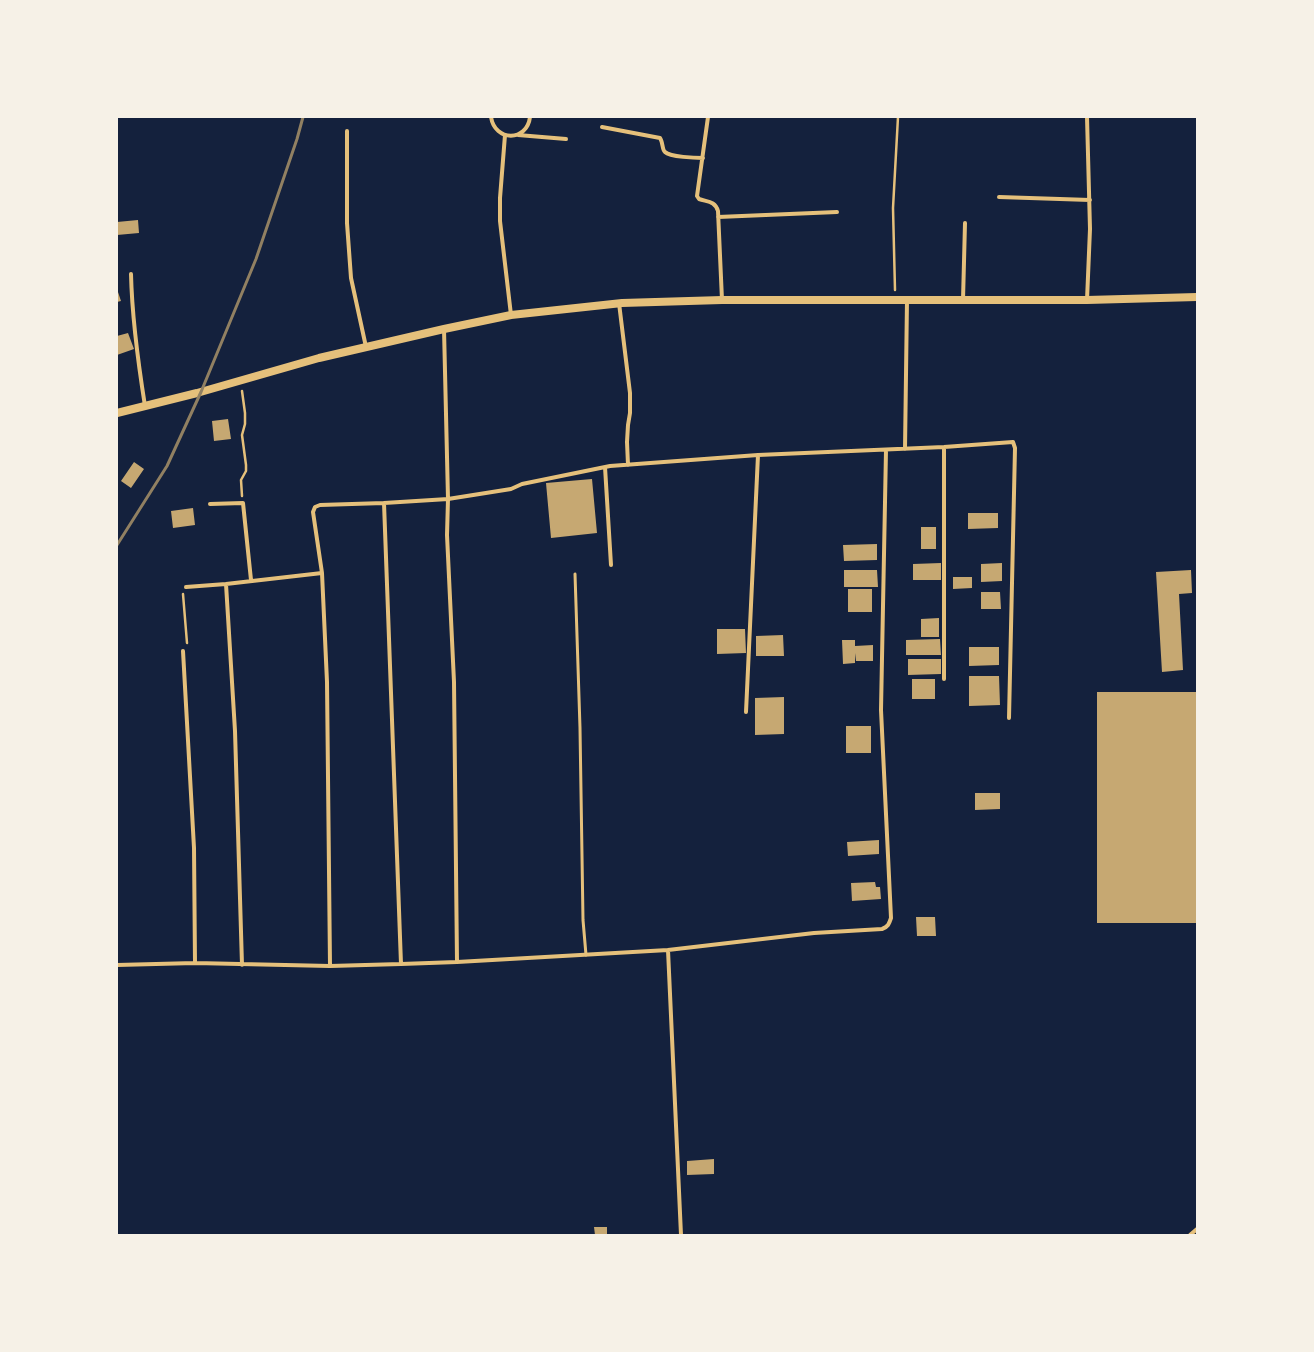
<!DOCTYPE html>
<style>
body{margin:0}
#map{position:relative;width:1314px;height:1352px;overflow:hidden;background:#14213d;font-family:Roboto,sans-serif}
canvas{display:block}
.frame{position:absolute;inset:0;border:118px solid #f6f1e7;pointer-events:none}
</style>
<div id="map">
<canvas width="1314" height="1352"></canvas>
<div class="frame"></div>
</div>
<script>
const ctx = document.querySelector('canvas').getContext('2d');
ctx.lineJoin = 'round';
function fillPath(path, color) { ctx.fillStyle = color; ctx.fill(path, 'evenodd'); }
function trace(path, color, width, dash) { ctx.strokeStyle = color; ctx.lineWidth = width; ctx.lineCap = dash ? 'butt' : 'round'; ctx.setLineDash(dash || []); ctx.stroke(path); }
fillPath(new Path2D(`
 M 138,220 L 139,233 L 117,235 L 117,222 Z
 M 117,289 L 121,301 L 117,302 Z
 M 128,333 L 134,349 L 117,355 L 117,336 Z
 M 228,419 L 231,439 L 214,441 L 212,421 Z
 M 134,462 L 144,469 L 131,488 L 121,481 Z
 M 592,479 L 597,533 L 551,538 L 546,483 Z
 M 193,508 L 195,525 L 173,528 L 171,511 Z
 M 968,513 L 998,513 L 998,528 L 968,529 Z
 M 921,527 L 936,527 L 936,549 L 921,549 Z
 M 877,544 L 877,560 L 844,561 L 843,545 Z
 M 941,563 L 941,580 L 913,580 L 913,564 Z
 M 1002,563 L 1002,581 L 981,582 L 981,564 Z
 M 844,570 L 877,570 L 878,587 L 844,587 Z
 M 1191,570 L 1192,593 L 1179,594 L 1183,670 L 1162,672 L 1156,572 Z
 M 953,577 L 972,577 L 972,588 L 953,589 Z
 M 848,589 L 872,589 L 872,612 L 848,612 Z
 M 981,592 L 1000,592 L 1001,609 L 981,609 Z
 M 939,618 L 939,637 L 921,637 L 921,619 Z
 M 717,629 L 745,629 L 746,653 L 717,654 Z
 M 783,635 L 784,656 L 756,656 L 756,636 Z
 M 940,639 L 941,655 L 906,655 L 906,640 Z
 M 842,640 L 855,640 L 855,646 L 873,645 L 873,661 L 856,661 L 855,653 L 855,663 L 843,664 Z
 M 969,647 L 999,647 L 999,665 L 969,666 Z
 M 908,659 L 941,659 L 941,674 L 908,675 Z
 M 969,676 L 999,676 L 1000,705 L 969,706 Z
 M 912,679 L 935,679 L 935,699 L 912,699 Z
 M 1097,692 L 1197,692 L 1197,923 L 1097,923 Z
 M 784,697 L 784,734 L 755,735 L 755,698 Z
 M 846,726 L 871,726 L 871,753 L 846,753 Z
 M 975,793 L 1000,793 L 1000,809 L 975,810 Z
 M 879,840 L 879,854 L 848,856 L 847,842 Z
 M 875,882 L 876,887 L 880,887 L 881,899 L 852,901 L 851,883 Z
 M 916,917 L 935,917 L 936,936 L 917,936 Z
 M 714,1159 L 714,1174 L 687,1175 L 687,1161 Z
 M 594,1227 L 607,1227 L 607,1235 L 595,1235 Z`), '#c6a872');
trace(new Path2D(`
 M 895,290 L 893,208 L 898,117
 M 242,391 L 245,413 L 245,424 L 242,435 L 246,465 L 246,471 L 241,480 L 242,496
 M 183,594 L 187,643`), '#e5c07b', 2.5);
trace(new Path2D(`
 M 575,574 L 580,728 L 583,920 L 586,955`), '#e5c07b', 3);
trace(new Path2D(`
 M 491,117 C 495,142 527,142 530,117
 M 708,117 L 697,196 L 699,199 C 708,202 715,201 718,211 L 722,300
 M 602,127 L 660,138 C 663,142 662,150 665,152 C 670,157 696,158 703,158
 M 347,131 L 347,223 L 351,278 L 366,347
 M 505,135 L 500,198 L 500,221 L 511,315
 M 518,135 L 566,139
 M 999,197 L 1090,200
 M 718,217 L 837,212
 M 131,274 C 132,318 138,362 145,406
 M 963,300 L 965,223
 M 1087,300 L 1090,229 L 1087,117
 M 619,303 L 630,393 L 630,413 L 628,425 L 627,442 L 628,465
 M 444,329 L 448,499 L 447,535 L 454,682 L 457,962
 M 944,447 L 944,679
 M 905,449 L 907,300
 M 605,467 L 611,565
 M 210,504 L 243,503 L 251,580
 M 186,587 L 226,584
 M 183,651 L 194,848 L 195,963
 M 746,712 L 758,455
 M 668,950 L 814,933 L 882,929 C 888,927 889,924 891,918 L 881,710 L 886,450
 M 117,965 L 195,963 L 330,966 L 401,964
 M 242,965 L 235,731 L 226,584 L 322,573
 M 330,966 L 327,682 L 322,573 L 313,512 L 315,507 L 320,505 L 384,503
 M 681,1235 L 668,950 L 457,962 L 401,964 L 384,503 L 448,499 L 511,489 L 522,484 L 610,466 L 758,455 L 944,447 L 1013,442 L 1015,448 L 1009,718
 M 1190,1235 L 1197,1229`), '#e5c07b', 4);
trace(new Path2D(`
 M 117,413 L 197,393 L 319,358 L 444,329 L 511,315 L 622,303 L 722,300 L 1087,300 L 1197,297`), '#e5c07b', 8);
trace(new Path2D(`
 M 117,545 L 167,466 L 201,392 L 256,259 L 297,139 L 303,117`), '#918062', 3);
</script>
